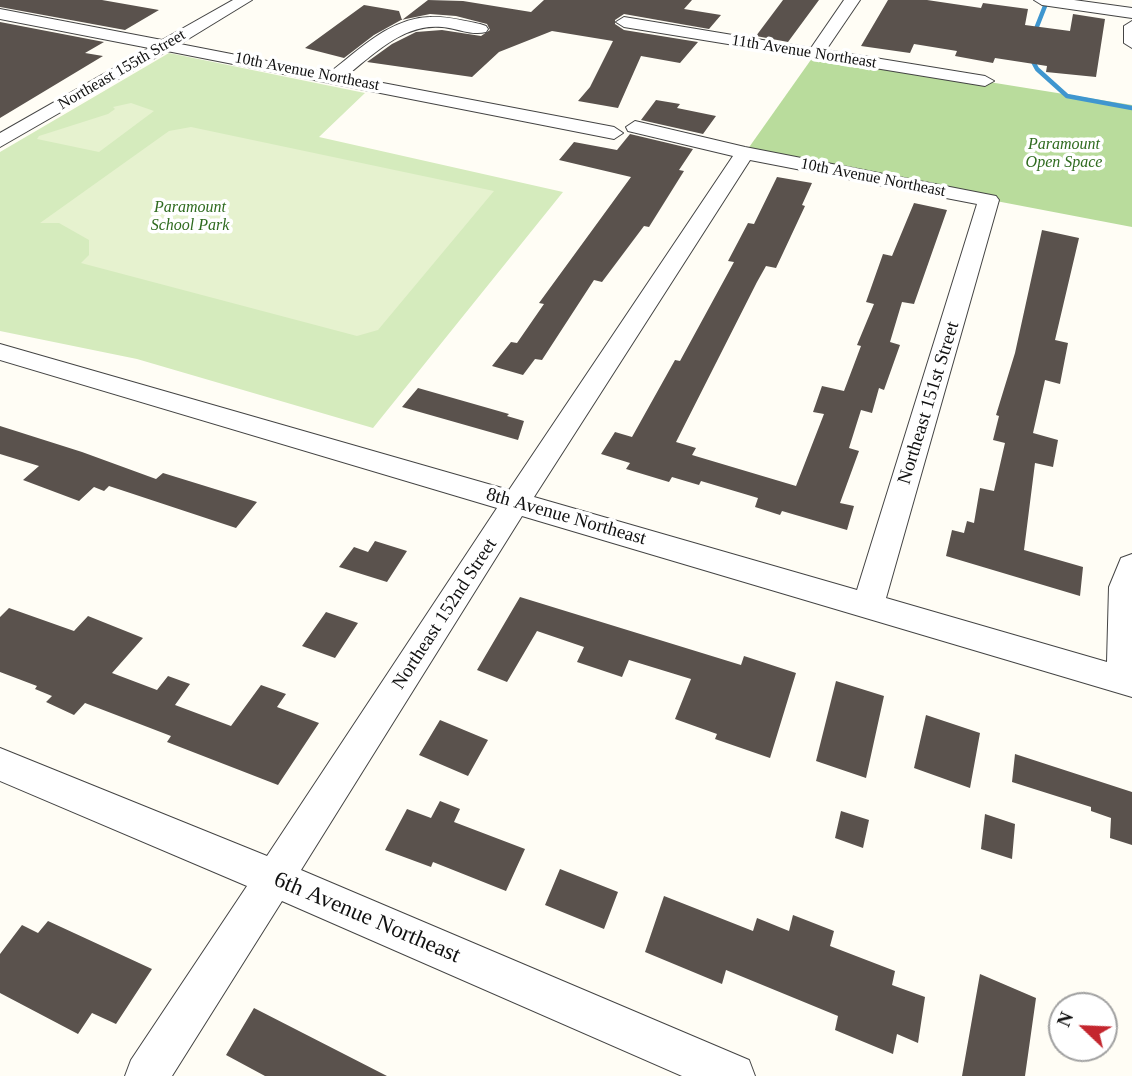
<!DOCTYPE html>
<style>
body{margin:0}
#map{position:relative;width:1132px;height:1076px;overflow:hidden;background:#fffdf5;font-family:Georgia,serif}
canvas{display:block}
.north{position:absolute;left:1048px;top:992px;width:70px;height:70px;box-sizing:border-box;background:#fff;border:2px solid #a0a0a0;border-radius:50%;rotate:293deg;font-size:19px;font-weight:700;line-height:28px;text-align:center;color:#111}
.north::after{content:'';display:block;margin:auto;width:24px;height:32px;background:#c4262e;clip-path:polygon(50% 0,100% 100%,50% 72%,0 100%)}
</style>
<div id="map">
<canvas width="1132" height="1076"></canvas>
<div class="north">N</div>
</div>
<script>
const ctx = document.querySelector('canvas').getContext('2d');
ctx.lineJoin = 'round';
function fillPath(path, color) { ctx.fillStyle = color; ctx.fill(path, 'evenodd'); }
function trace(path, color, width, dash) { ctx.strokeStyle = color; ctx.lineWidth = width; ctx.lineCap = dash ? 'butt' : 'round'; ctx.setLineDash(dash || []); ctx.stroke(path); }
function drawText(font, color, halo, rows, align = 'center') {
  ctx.font = font + ' Georgia,serif'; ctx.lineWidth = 7; ctx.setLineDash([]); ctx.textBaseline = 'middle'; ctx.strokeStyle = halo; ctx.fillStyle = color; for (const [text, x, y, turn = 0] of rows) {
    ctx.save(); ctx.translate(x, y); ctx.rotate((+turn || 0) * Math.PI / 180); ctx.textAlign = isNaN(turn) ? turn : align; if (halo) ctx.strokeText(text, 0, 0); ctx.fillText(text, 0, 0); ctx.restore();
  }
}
fillPath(new Path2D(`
 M 169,53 L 365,93 L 319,137 L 563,192 L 373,428 L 137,359 L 0,331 L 0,152 Z`), '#d5ebbd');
fillPath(new Path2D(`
 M 815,54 L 1132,105 L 1132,227 L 745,153 Z`), '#b9dc9c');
fillPath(new Path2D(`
 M 131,103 L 154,111 L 99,152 L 37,139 L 39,136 L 108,114 L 115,109 L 113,107 Z
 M 191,127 L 494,191 L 378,330 L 357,336 L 81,263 L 89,255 L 89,240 L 59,223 L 40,223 L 169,131 Z`), '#e6f2cf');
trace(new Path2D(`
 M 1034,34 L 1047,1
 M 1030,56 L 1037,69 L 1067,96 L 1132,108`), '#3f96cf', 4.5);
fillPath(new Path2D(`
 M 0,0 L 102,0 L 159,10 L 125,30 L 0,7 Z
 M 428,0 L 463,1 L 531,12 L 544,0 L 692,0 L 684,9 L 721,15 L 709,29 L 624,14 L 615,20 L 615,24 L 624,30 L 698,42 L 680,63 L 641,56 L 618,108 L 578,101 L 590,87 L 613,41 L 552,31 L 499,52 L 472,77 L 367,62 L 392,44 L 416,32 L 442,30 L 481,36 L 490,30 L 487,24 L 456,16 L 430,14 L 401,20 L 374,35 L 344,58 L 305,48 L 364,5 L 399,11 L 402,20 Z
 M 783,0 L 819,0 L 788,42 L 756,36 Z
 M 888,0 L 927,0 L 981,8 L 983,3 L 1028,9 L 1025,25 L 1070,31 L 1073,14 L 1105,19 L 1096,77 L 1046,72 L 1047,66 L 995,58 L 993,63 L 955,56 L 957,51 L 914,44 L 910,53 L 861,46 Z
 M 0,22 L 104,42 L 85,53 L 103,56 L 0,118 Z
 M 656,100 L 680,104 L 677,108 L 716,116 L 703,134 L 641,120 Z
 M 630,134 L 693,149 L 679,170 L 684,171 L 649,227 L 644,226 L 602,282 L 594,280 L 542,360 L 535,359 L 523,375 L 492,366 L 511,342 L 517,343 L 544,304 L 539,303 L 631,177 L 559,160 L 574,142 L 617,150 Z
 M 777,177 L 812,183 L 802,205 L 805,206 L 776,268 L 766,266 L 757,282 L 676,442 L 696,448 L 692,455 L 796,486 L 824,414 L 813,412 L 822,386 L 844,391 L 861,346 L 857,345 L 874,304 L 866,302 L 883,254 L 892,256 L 914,203 L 947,210 L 914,304 L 902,302 L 890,342 L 900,345 L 884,390 L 879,388 L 872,413 L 861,410 L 849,448 L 859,451 L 840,503 L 854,506 L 847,530 L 782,511 L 780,515 L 755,507 L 758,498 L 701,481 L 699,485 L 672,477 L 669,482 L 626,469 L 630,463 L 601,454 L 615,432 L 632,437 L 675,360 L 680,361 L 734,262 L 728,261 L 748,223 L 754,224 Z
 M 1042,230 L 1079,238 L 1055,340 L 1068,343 L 1060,384 L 1045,380 L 1033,433 L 1058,440 L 1053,467 L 1035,463 L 1024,550 L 1083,567 L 1080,596 L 946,556 L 952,530 L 964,533 L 967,521 L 974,523 L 980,488 L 994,491 L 1005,443 L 993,440 L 999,416 L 996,415 L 1015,353 Z
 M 418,388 L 509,414 L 507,416 L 524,421 L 518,440 L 402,407 Z
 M 0,426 L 82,452 L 156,479 L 163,473 L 257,502 L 236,528 L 109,486 L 104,491 L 94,487 L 79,501 L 23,480 L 39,466 L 0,454 Z
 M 375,541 L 407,551 L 387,582 L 339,567 L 354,547 L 368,552 Z
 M 520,597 L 741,665 L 744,656 L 796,673 L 770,758 L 715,739 L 717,734 L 675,719 L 691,679 L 629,660 L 622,677 L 577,662 L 584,647 L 537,631 L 507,682 L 477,670 Z
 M 9,608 L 74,631 L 88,616 L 143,638 L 112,673 L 157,690 L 168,676 L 190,684 L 175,705 L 231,726 L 261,685 L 286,694 L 277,707 L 319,723 L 278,785 L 167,742 L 171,736 L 85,703 L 74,715 L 46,702 L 52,696 L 35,689 L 37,686 L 0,672 L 0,617 Z
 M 326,612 L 358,623 L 335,658 L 302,646 Z
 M 836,681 L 884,696 L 866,778 L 816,761 Z
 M 926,715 L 980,733 L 970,788 L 914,768 Z
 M 440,720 L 488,740 L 468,776 L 419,755 Z
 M 1015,754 L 1132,792 L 1132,845 L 1110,838 L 1111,818 L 1091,811 L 1091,807 L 1012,782 Z
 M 440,801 L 460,809 L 454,822 L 525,849 L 506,891 L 433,862 L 431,867 L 385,850 L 407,809 L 431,818 Z
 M 841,811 L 869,820 L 863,848 L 835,838 Z
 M 985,814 L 1015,824 L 1012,859 L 981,849 Z
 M 560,869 L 618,892 L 604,929 L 545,905 Z
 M 664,896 L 753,931 L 757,918 L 789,931 L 793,915 L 834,931 L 830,946 L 895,971 L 892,985 L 925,997 L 918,1043 L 897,1034 L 893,1054 L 835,1030 L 838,1016 L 726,970 L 722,984 L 645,952 Z
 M 48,921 L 152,969 L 116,1024 L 92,1013 L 78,1034 L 0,993 L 0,954 L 22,925 L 38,933 Z
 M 980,974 L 1036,998 L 1025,1076 L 962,1076 Z
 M 254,1008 L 387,1076 L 265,1076 L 226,1055 Z`), '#5a524d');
const minor = new Path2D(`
 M 233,0 L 252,0 L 180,44 L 329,73 C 359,50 390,18 430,17 C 447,16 464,21 480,24 L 486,26 L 488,29 L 486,32 C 472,36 456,28 442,27 C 404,23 374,54 346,76 L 614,127 L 623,133 L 614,139 L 167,51 L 0,147 L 0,133 L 149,48 L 0,19 L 0,9 L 162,40 Z
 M 844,0 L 860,0 L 826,50 L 985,76 L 994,81 L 985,86 L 624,27 L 616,22 L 624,17 L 811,48 Z
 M 1034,0 L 1074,0 L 1132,8 L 1132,18 L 1042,5 Z
 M 1132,21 L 1132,48 L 1124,43 L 1124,26 Z
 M 635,121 L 745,147 L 996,196 L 999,200 L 886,598 L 1107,662 L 1109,587 L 1121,558 L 1132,554 L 1132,697 L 522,516 L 301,870 L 749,1060 L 755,1076 L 682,1076 L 282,901 L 172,1076 L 125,1076 L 131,1060 L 247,886 L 0,781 L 0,748 L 267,856 L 497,508 L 0,360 L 0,344 L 509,490 L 733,156 L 628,131 L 626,127 ZM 750,160 L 977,204 L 857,590 L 534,497 Z`);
trace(minor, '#444', 2);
fillPath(minor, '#fff');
drawText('16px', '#111', '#fff', [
 ["11th Avenue Northeast",804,52,9],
 ["Northeast 155th Street",122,70,-30],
 ["10th Avenue Northeast",307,72,11],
 ["10th Avenue Northeast",873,178,11]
]);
drawText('italic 16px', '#2f6b1f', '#fff', [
 ["Paramount",1064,145],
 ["Open Space",1064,163],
 ["Paramount",190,208],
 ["School Park",190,226]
]);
drawText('19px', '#111', '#fff', [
 ["Northeast 151st Street",929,403,-73],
 ["8th Avenue Northeast",566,517,16],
 ["Northeast 152nd Street",445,614,-57]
]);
drawText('23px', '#111', '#fff', [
 ["6th Avenue Northeast",367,918,23]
]);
</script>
